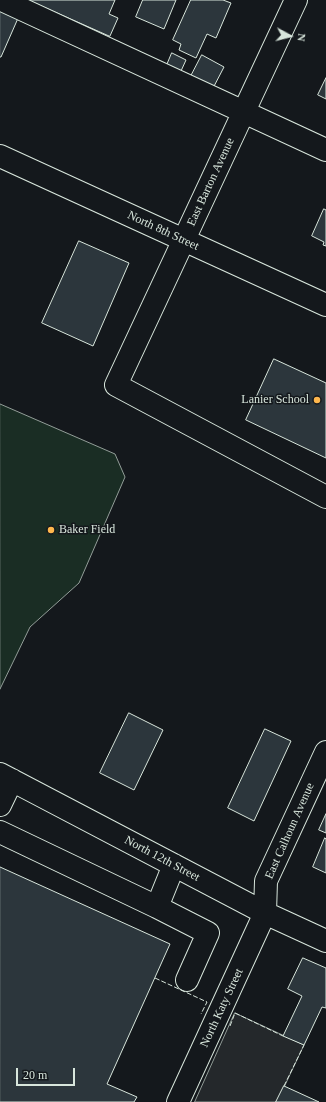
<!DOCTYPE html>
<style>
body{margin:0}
#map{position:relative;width:326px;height:1102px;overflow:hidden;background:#14181c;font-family:"Times New Roman",serif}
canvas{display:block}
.north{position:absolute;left:270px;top:16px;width:40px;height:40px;-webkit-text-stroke:3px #14181c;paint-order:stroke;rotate:97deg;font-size:11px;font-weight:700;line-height:16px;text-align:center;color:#d8e6dc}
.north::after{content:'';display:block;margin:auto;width:14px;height:18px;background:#d8e6dc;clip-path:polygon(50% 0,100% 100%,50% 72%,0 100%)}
.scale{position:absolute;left:16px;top:1068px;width:59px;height:18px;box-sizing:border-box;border:2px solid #d8e6dc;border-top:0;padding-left:5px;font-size:12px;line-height:14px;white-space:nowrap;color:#d8e6dc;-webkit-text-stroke:3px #14181c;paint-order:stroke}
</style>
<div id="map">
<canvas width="326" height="1102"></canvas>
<div class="north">N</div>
<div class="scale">20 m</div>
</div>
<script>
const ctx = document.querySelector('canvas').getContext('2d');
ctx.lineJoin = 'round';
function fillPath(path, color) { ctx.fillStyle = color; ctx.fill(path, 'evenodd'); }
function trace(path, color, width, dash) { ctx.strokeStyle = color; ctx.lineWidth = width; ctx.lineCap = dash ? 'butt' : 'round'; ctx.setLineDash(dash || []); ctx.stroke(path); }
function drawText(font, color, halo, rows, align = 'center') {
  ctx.font = font + ' "Times New Roman",serif'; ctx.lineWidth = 3; ctx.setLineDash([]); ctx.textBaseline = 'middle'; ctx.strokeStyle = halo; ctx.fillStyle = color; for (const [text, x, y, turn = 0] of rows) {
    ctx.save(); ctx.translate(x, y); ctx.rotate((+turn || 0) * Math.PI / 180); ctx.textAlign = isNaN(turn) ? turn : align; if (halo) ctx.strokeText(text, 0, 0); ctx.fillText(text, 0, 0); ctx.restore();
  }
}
const green = new Path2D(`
 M 0,404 L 115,454 L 125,477 L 79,583 L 30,627 L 0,689 Z`);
fillPath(green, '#1a2d24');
trace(green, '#939e99', 1);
const parking = new Path2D(`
 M 235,1013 L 304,1045 L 277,1102 L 195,1102 Z`);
fillPath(parking, '#24282b');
trace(parking, '#939e99', 1);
const building = new Path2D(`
 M 28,0 L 115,0 L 109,14 L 118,18 L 110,36 Z
 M 143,0 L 176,0 L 164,29 L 136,17 Z
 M 191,0 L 223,0 L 231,3 L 216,38 L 207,34 L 196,58 L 179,50 L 181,44 L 173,40 Z
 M 0,8 L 19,16 L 1,57 L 0,57 Z
 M 172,53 L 186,60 L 181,71 L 167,65 Z
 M 202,55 L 224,67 L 211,92 L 189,80 Z
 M 326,78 L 326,99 L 318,95 Z
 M 324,209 L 326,210 L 326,246 L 323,245 L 324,242 L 312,236 Z
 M 79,241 L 129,263 L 93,346 L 42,323 Z
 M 274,359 L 326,383 L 326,458 L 246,420 Z
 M 129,713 L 163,730 L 134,790 L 100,773 Z
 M 265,729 L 291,741 L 254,821 L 228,808 Z
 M 326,814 L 326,833 L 319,830 Z
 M 325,838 L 326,839 L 326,873 L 313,867 Z
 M 0,867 L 170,944 L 107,1084 L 137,1097 L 134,1102 L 0,1102 Z
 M 303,958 L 326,968 L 326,1008 L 322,1007 L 304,1045 L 283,1036 L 302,996 L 288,989 Z
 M 284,1086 L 319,1102 L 276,1102 Z`);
fillPath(building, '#2c363c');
trace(building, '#d8e6dc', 1);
const minor = new Path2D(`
 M 2,0 L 326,150
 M 296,0 L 116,385 L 326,497
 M 0,156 L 326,305
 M 0,774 L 265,913 L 326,941
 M 0,805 L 12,780
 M 0,832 L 157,907 L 174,865
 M 157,907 L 208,933 L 187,980
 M 178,1102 L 265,913 L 266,881 L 326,752`);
trace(minor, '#d8e6dc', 24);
trace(minor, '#14181c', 22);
trace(new Path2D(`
 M 155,978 L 207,1002 L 201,1014
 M 230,1026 L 235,1013 L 283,1036
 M 284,1086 L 304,1045`), '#d8e6dc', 1, [5, 2]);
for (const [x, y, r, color] of [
 [317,400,4,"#ffb74d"],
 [51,530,4,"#ffb74d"]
]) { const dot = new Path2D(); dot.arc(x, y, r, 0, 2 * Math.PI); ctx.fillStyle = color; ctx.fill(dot); trace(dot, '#14181c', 1.5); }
drawText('12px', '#d8e6dc', '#14181c', [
 ["East Barton Avenue",211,182,-65],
 ["North 8th Street",163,231,25],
 ["East Calhoun Avenue",290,831,-66],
 ["North 12th Street",162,859,28],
 ["North Katy Street",222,1008,-65]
]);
drawText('12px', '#d8e6dc', '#14181c', [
 ["Lanier School",309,400],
 ["Baker Field",59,530,"left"]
], 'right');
</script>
